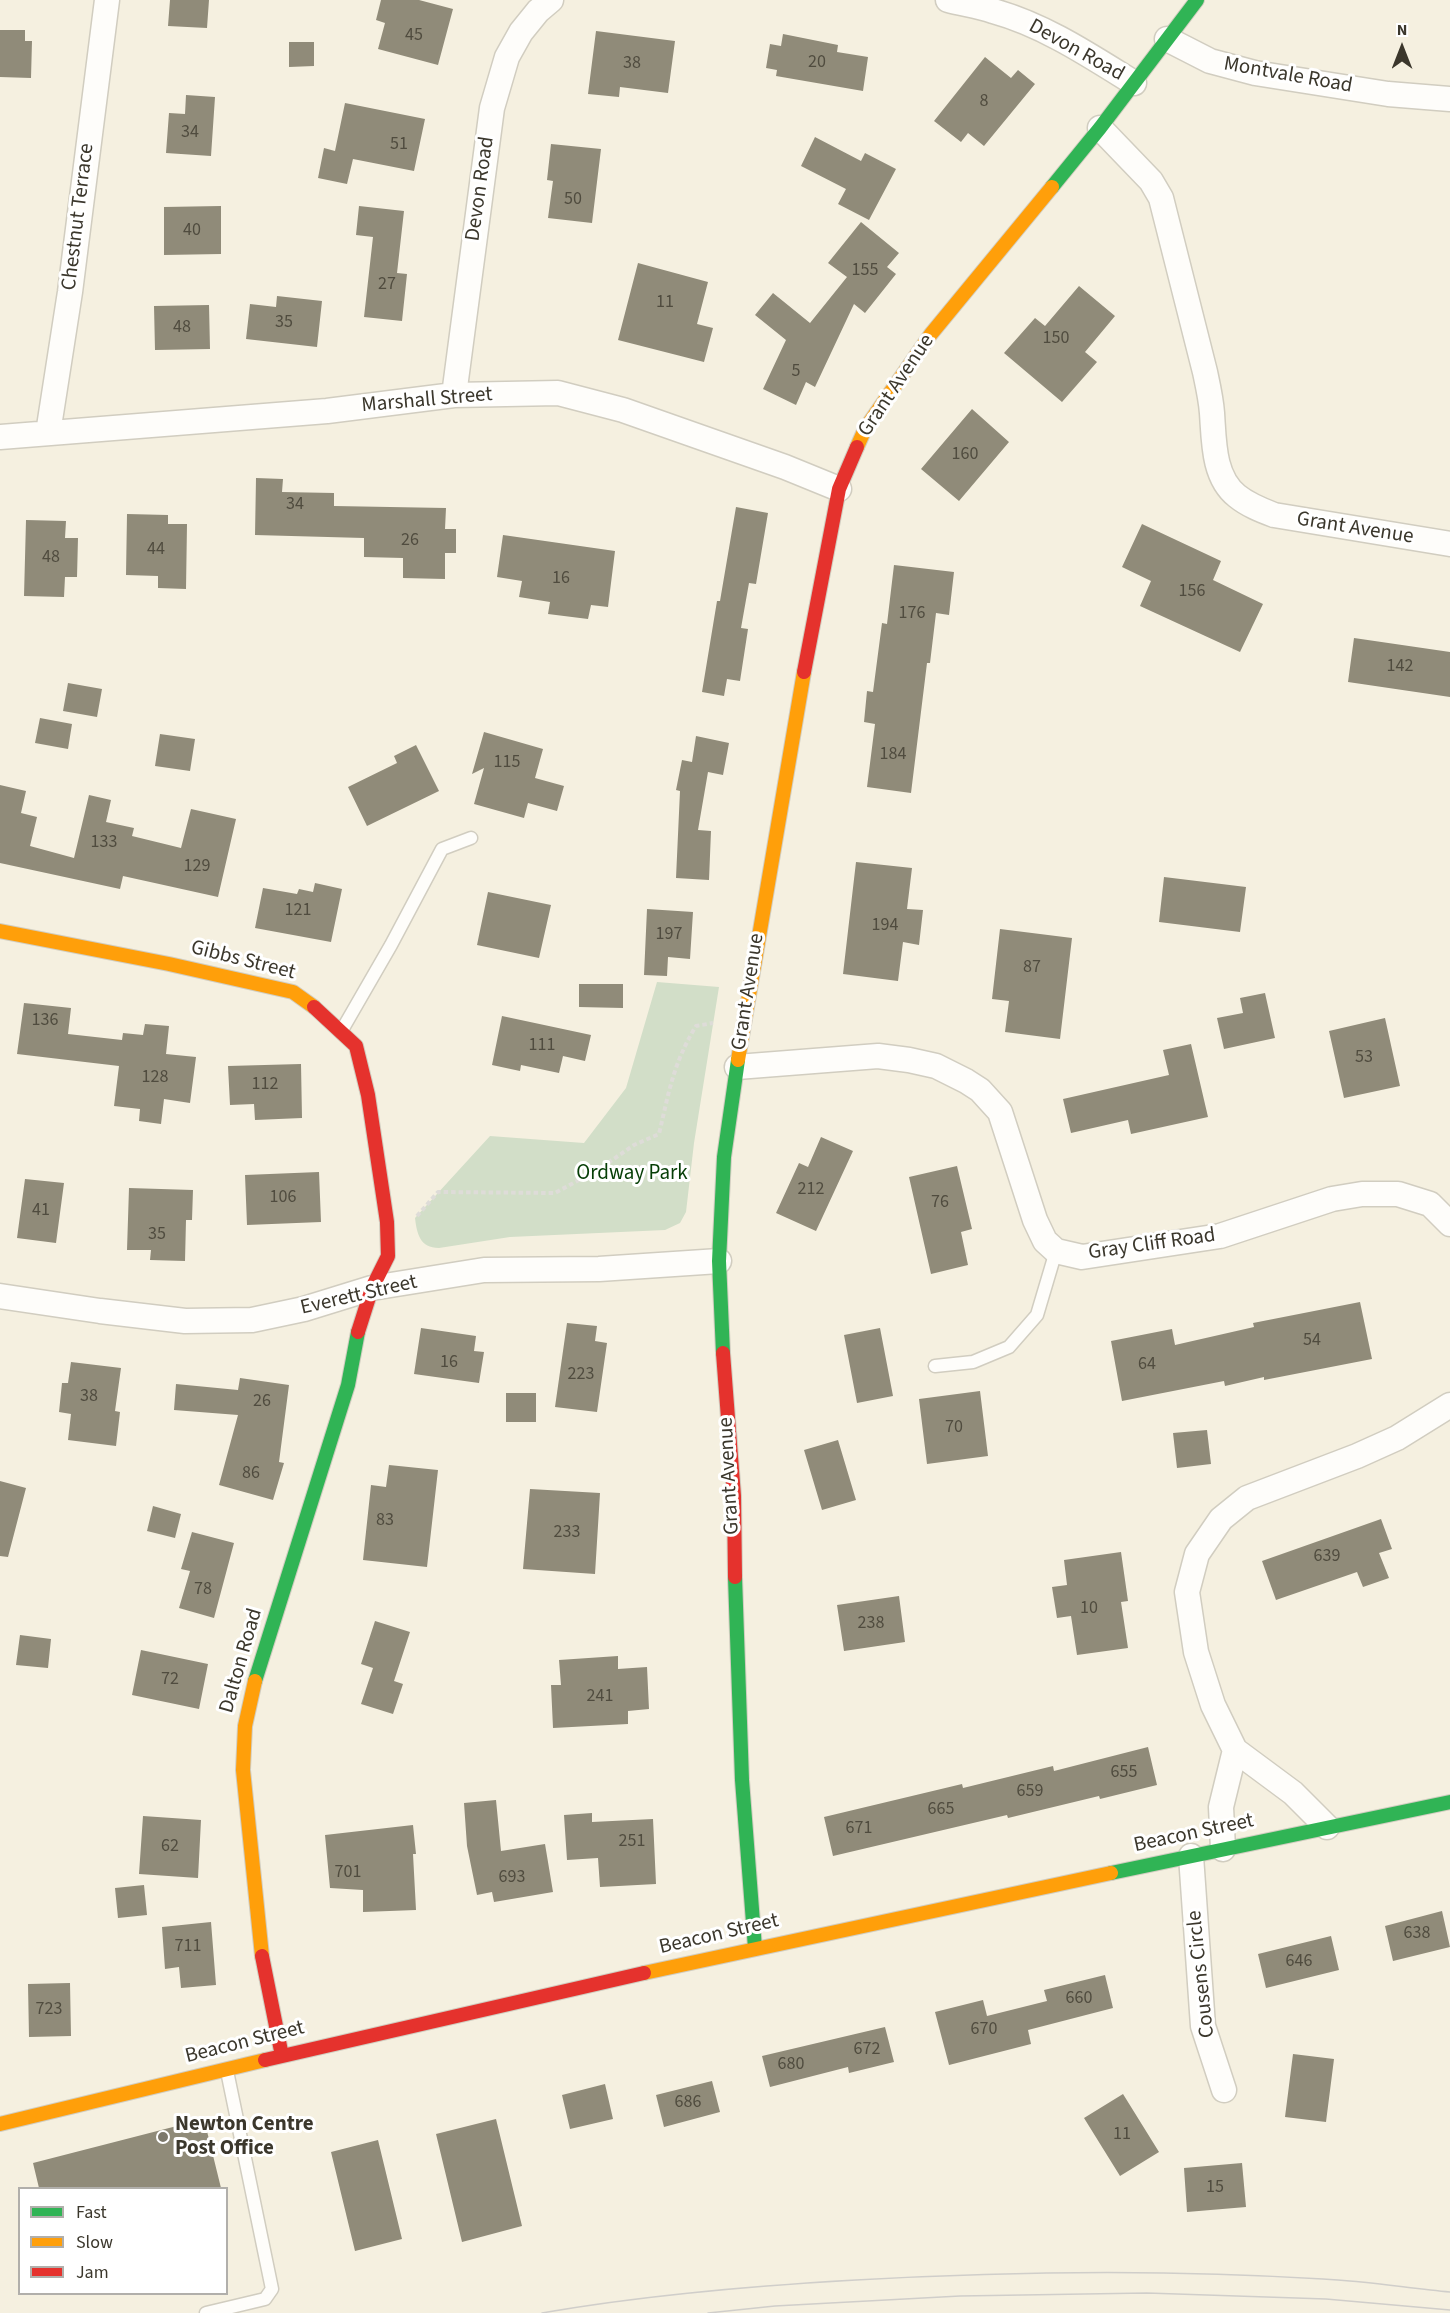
<!DOCTYPE html>
<style>
body{margin:0}
#map{position:relative;width:1450px;height:2313px;overflow:hidden;background:#f5f0e0;font-family:"Source Sans 3",sans-serif}
canvas{display:block}
.legend{position:absolute;left:18px;top:2187px;width:210px;height:108px;box-sizing:border-box;background:#fff;border:2px solid #b1afab;margin:0;padding:8px 10px;list-style:none;font-size:18px;color:#3b372c}
.legend li{display:flex;align-items:center;gap:12px;height:30px}
.legend b{width:30px;border:2px solid #b1afab}
.north{position:absolute;left:1372px;top:18px;width:60px;height:60px;-webkit-text-stroke:4px #fff;paint-order:stroke;rotate:0deg;font-size:16px;font-weight:700;line-height:24px;text-align:center;color:#3b372c}
.north::after{content:'';display:block;margin:auto;width:21px;height:27px;background:#3b372c;clip-path:polygon(50% 0,100% 100%,50% 72%,0 100%)}
</style>
<div id="map">
<canvas width="1450" height="2313"></canvas>
<ul class="legend">
<li><b style="height:8px;background:#30b455"></b>Fast</li>
<li><b style="height:8px;background:#ff9f0a"></b>Slow</li>
<li><b style="height:8px;background:#e5322d"></b>Jam</li>
</ul>
<div class="north">N</div>
</div>
<script>
const ctx = document.querySelector('canvas').getContext('2d');
ctx.lineJoin = 'round';
function fillPath(path, color) { ctx.fillStyle = color; ctx.fill(path, 'evenodd'); }
function trace(path, color, width, dash) { ctx.strokeStyle = color; ctx.lineWidth = width; ctx.lineCap = dash ? 'butt' : 'round'; ctx.setLineDash(dash || []); ctx.stroke(path); }
function drawText(font, color, halo, rows, align = 'center') {
  ctx.font = font + ' "Source Sans 3",sans-serif'; ctx.lineWidth = 6; ctx.setLineDash([]); ctx.textBaseline = 'middle'; ctx.strokeStyle = halo; ctx.fillStyle = color; for (const [text, x, y, turn = 0] of rows) {
    ctx.save(); ctx.translate(x, y); ctx.rotate((+turn || 0) * Math.PI / 180); ctx.textAlign = isNaN(turn) ? turn : align; if (halo) ctx.strokeText(text, 0, 0); ctx.fillText(text, 0, 0); ctx.restore();
  }
}
fillPath(new Path2D(`
 M 657,982 L 719,987 L 694,1143 L 686,1212 L 680,1223 L 665,1230 L 510,1237 L 439,1248 C 420,1248 417,1234 415,1218 L 490,1136 L 584,1143 L 626,1088 Z`), '#d2dec8');
fillPath(new Path2D(`
 M 170,0 L 209,0 L 207,28 L 168,26 Z
 M 381,0 L 419,0 L 453,9 L 438,65 L 378,49 L 385,23 L 376,20 Z
 M 0,30 L 25,30 L 25,41 L 32,41 L 31,78 L 0,77 Z
 M 596,31 L 675,41 L 668,93 L 620,87 L 619,97 L 588,94 Z
 M 783,34 L 838,45 L 837,52 L 868,57 L 863,91 L 776,76 L 777,70 L 766,68 L 770,44 L 781,46 Z
 M 289,42 L 314,42 L 314,66 L 289,67 Z
 M 985,57 L 1011,78 L 1018,70 L 1035,84 L 984,146 L 968,133 L 961,142 L 934,121 Z
 M 186,95 L 215,97 L 211,156 L 166,153 L 169,113 L 185,114 Z
 M 345,103 L 425,119 L 414,171 L 353,159 L 347,184 L 318,178 L 324,148 L 335,151 Z
 M 815,137 L 861,161 L 865,153 L 896,169 L 869,220 L 838,204 L 846,189 L 801,166 Z
 M 551,144 L 601,149 L 592,223 L 548,218 L 553,181 L 547,180 Z
 M 221,206 L 221,254 L 164,255 L 164,207 Z
 M 359,206 L 404,211 L 397,273 L 407,274 L 402,321 L 364,317 L 373,237 L 356,235 Z
 M 861,222 L 899,253 L 887,267 L 896,274 L 865,313 L 854,304 L 815,387 L 806,382 L 796,405 L 763,389 L 786,340 L 755,315 L 773,293 L 810,323 L 847,277 L 828,263 Z
 M 638,263 L 708,282 L 697,324 L 713,328 L 704,362 L 618,340 Z
 M 1079,286 L 1115,316 L 1085,352 L 1097,362 L 1062,402 L 1004,353 L 1035,318 L 1045,326 Z
 M 277,296 L 322,301 L 317,347 L 246,339 L 250,304 L 276,307 Z
 M 209,305 L 210,349 L 155,350 L 154,306 Z
 M 972,409 L 1009,442 L 959,501 L 921,469 Z
 M 256,478 L 283,479 L 282,492 L 334,493 L 334,506 L 446,508 L 445,529 L 456,529 L 456,553 L 445,553 L 445,579 L 403,578 L 403,558 L 364,557 L 364,538 L 255,535 Z
 M 736,507 L 768,513 L 756,584 L 749,583 L 741,628 L 748,629 L 740,681 L 727,679 L 724,696 L 702,692 L 717,601 L 720,601 Z
 M 127,514 L 168,515 L 168,524 L 187,524 L 186,589 L 158,588 L 158,576 L 126,575 Z
 M 26,520 L 66,521 L 65,538 L 78,538 L 77,577 L 65,577 L 64,597 L 24,596 Z
 M 1142,524 L 1221,561 L 1213,580 L 1263,604 L 1240,652 L 1140,606 L 1151,581 L 1122,567 Z
 M 503,535 L 615,551 L 608,607 L 591,605 L 588,619 L 548,614 L 550,602 L 519,597 L 522,581 L 497,577 Z
 M 894,565 L 954,572 L 949,615 L 936,613 L 930,663 L 927,663 L 911,793 L 867,787 L 875,724 L 864,722 L 867,691 L 873,692 L 882,623 L 887,624 Z
 M 1354,638 L 1450,652 L 1450,697 L 1348,682 Z
 M 68,683 L 102,689 L 97,717 L 63,711 Z
 M 40,718 L 72,724 L 68,749 L 35,743 Z
 M 484,732 L 543,749 L 535,778 L 564,786 L 557,811 L 528,803 L 524,818 L 474,804 L 484,768 L 472,774 Z
 M 160,734 L 195,739 L 190,771 L 155,766 Z
 M 696,736 L 729,743 L 723,775 L 708,772 L 698,830 L 711,831 L 709,880 L 676,878 L 680,791 L 676,790 L 682,760 L 692,762 Z
 M 416,745 L 439,791 L 367,826 L 348,787 L 397,763 L 394,756 Z
 M 0,785 L 26,791 L 21,813 L 37,817 L 30,846 L 74,858 L 89,795 L 111,800 L 106,822 L 134,828 L 132,836 L 181,848 L 191,809 L 236,819 L 218,897 L 123,876 L 120,889 L 0,863 Z
 M 856,862 L 912,868 L 907,909 L 923,910 L 919,945 L 903,942 L 898,981 L 843,974 Z
 M 1164,877 L 1246,887 L 1240,932 L 1159,922 Z
 M 315,883 L 342,889 L 331,942 L 255,928 L 263,888 L 297,894 L 299,889 L 313,892 Z
 M 488,892 L 551,905 L 539,958 L 477,945 Z
 M 647,909 L 693,912 L 690,959 L 668,957 L 667,976 L 644,975 Z
 M 1000,929 L 1072,938 L 1060,1039 L 1005,1032 L 1009,1001 L 992,999 Z
 M 579,984 L 623,984 L 623,1008 L 579,1007 Z
 M 1265,993 L 1275,1038 L 1224,1049 L 1217,1018 L 1243,1013 L 1240,998 Z
 M 24,1003 L 71,1008 L 68,1034 L 122,1040 L 123,1033 L 143,1035 L 145,1024 L 169,1026 L 166,1054 L 196,1057 L 190,1103 L 164,1099 L 161,1124 L 139,1121 L 140,1109 L 114,1106 L 119,1066 L 17,1054 Z
 M 502,1016 L 591,1035 L 585,1061 L 563,1056 L 559,1073 L 521,1065 L 520,1071 L 492,1065 Z
 M 1385,1018 L 1400,1086 L 1344,1098 L 1329,1031 Z
 M 1191,1044 L 1208,1117 L 1131,1134 L 1128,1120 L 1071,1133 L 1063,1099 L 1169,1075 L 1163,1050 Z
 M 301,1064 L 302,1118 L 255,1120 L 254,1104 L 230,1105 L 228,1066 Z
 M 821,1137 L 853,1151 L 816,1231 L 776,1213 L 799,1163 L 808,1167 Z
 M 957,1166 L 972,1229 L 961,1232 L 968,1265 L 931,1274 L 909,1177 Z
 M 319,1172 L 321,1222 L 247,1225 L 245,1175 Z
 M 25,1179 L 64,1183 L 56,1243 L 17,1238 Z
 M 129,1188 L 193,1190 L 192,1220 L 186,1220 L 185,1261 L 150,1260 L 151,1250 L 127,1250 Z
 M 1360,1302 L 1372,1359 L 1264,1380 L 1264,1377 L 1225,1386 L 1224,1381 L 1122,1401 L 1111,1341 L 1172,1329 L 1175,1345 L 1254,1327 L 1253,1323 Z
 M 567,1323 L 597,1326 L 595,1341 L 607,1343 L 597,1412 L 555,1407 Z
 M 421,1328 L 476,1336 L 474,1351 L 484,1352 L 479,1383 L 414,1374 Z
 M 880,1328 L 893,1396 L 857,1403 L 844,1335 Z
 M 71,1362 L 121,1368 L 115,1411 L 120,1412 L 116,1446 L 68,1440 L 71,1414 L 59,1412 L 62,1383 L 68,1383 Z
 M 240,1378 L 289,1385 L 279,1462 L 284,1463 L 273,1500 L 219,1485 L 238,1415 L 174,1410 L 176,1384 L 238,1390 Z
 M 980,1391 L 988,1456 L 927,1464 L 919,1399 Z
 M 506,1393 L 536,1393 L 536,1422 L 506,1422 Z
 M 1207,1430 L 1211,1464 L 1177,1468 L 1173,1433 Z
 M 838,1440 L 856,1500 L 822,1510 L 804,1450 Z
 M 389,1465 L 438,1470 L 427,1567 L 363,1560 L 371,1485 L 386,1487 Z
 M 0,1481 L 26,1488 L 8,1557 L 0,1556 Z
 M 530,1489 L 600,1493 L 595,1574 L 523,1569 Z
 M 153,1506 L 181,1514 L 175,1538 L 147,1531 Z
 M 1381,1519 L 1392,1549 L 1379,1553 L 1389,1578 L 1363,1587 L 1357,1572 L 1276,1600 L 1262,1561 Z
 M 192,1532 L 234,1543 L 214,1618 L 179,1608 L 190,1571 L 181,1569 Z
 M 1121,1552 L 1128,1601 L 1121,1602 L 1128,1648 L 1077,1655 L 1071,1616 L 1057,1618 L 1052,1587 L 1067,1585 L 1064,1560 Z
 M 899,1596 L 905,1642 L 844,1651 L 837,1605 Z
 M 375,1621 L 410,1632 L 394,1681 L 403,1684 L 393,1714 L 361,1704 L 373,1668 L 361,1664 Z
 M 20,1635 L 51,1639 L 48,1668 L 16,1665 Z
 M 141,1650 L 208,1664 L 199,1709 L 132,1695 Z
 M 618,1656 L 618,1669 L 647,1667 L 649,1709 L 628,1711 L 628,1724 L 553,1728 L 551,1685 L 561,1685 L 559,1660 Z
 M 1148,1747 L 1157,1785 L 1100,1799 L 1099,1796 L 1008,1818 L 1007,1815 L 833,1856 L 824,1817 L 962,1784 L 963,1788 L 1053,1766 L 1054,1771 Z
 M 496,1800 L 501,1851 L 545,1844 L 553,1892 L 494,1902 L 492,1892 L 477,1895 L 467,1846 L 464,1803 Z
 M 592,1813 L 592,1822 L 653,1819 L 656,1884 L 600,1887 L 598,1858 L 567,1860 L 564,1815 Z
 M 143,1816 L 201,1820 L 198,1878 L 139,1874 Z
 M 413,1825 L 416,1854 L 413,1854 L 416,1910 L 363,1912 L 363,1890 L 330,1888 L 325,1835 Z
 M 144,1885 L 147,1915 L 118,1918 L 115,1888 Z
 M 1442,1911 L 1450,1947 L 1393,1961 L 1385,1926 Z
 M 211,1922 L 216,1985 L 181,1988 L 179,1967 L 165,1969 L 162,1927 Z
 M 1331,1936 L 1339,1970 L 1266,1988 L 1258,1954 Z
 M 1105,1975 L 1113,2008 L 1028,2030 L 1031,2044 L 949,2065 L 935,2012 L 983,2000 L 987,2016 L 1047,2001 L 1044,1990 Z
 M 70,1983 L 71,2036 L 29,2037 L 28,1984 Z
 M 885,2027 L 894,2062 L 849,2073 L 848,2067 L 770,2087 L 762,2056 Z
 M 1293,2054 L 1334,2059 L 1326,2122 L 1285,2117 Z
 M 712,2081 L 720,2112 L 664,2127 L 656,2095 Z
 M 605,2084 L 613,2119 L 570,2129 L 562,2095 Z
 M 1123,2094 L 1159,2152 L 1120,2176 L 1084,2118 Z
 M 204,2119 L 221,2188 L 39,2188 L 33,2163 Z
 M 496,2119 L 522,2226 L 462,2242 L 436,2134 Z
 M 378,2140 L 402,2239 L 355,2251 L 331,2152 Z
 M 1242,2163 L 1246,2207 L 1187,2212 L 1184,2168 Z`), '#908b79');
const lane = new Path2D(`
 M 342,1030 L 391,945 L 442,849 L 471,838
 M 935,1366 L 973,1362 L 1009,1347 L 1037,1315 L 1056,1251
 M 206,2313 L 265,2299 L 272,2289 L 227,2071`);
const street = new Path2D(`
 M 948,0 C 963,4 979,6 993,11 C 1044,25 1089,55 1134,83
 M 1167,39 L 1210,61 L 1255,73 L 1388,94 L 1450,99
 M 1100,128 L 1151,181 L 1161,198 L 1205,372 C 1208,386 1211,399 1212,413 C 1214,441 1213,477 1237,496 C 1248,505 1261,510 1274,515 L 1450,544
 M 454,395 L 492,108 L 507,57 L 521,32 L 538,11 L 551,0
 M 48,433 L 70,292 L 107,0
 M 0,437 L 327,411 L 454,395 L 558,393 L 623,410 L 785,467 L 839,489
 M 737,1067 L 878,1056 L 909,1060 L 936,1066 L 966,1081 L 980,1090 L 1000,1112 L 1035,1220 L 1045,1241 L 1056,1251 L 1082,1257 L 1220,1236 L 1332,1199 L 1362,1194 L 1398,1194 L 1430,1204 L 1450,1224
 M 0,1296 L 100,1311 L 185,1321 L 252,1320 L 304,1309 L 372,1288 L 484,1270 L 599,1269 L 719,1261
 M 1235,1750 L 1213,1705 L 1196,1652 L 1187,1592 L 1197,1554 L 1221,1519 L 1247,1498 L 1357,1456 L 1397,1438 L 1450,1405
 M 1223,1849 L 1221,1807 L 1235,1750 L 1293,1793 L 1327,1827
 M 1191,1856 L 1203,2026 L 1224,2090`);
const fast = new Path2D(`
 M 1052,187 L 1100,128 L 1197,0
 M 723,1353 L 719,1261 L 724,1157 L 738,1060
 M 735,1577 L 742,1780 L 755,1948
 M 255,1681 L 348,1385 L 358,1332
 M 1111,1873 L 1450,1802`);
const slow = new Path2D(`
 M 857,447 L 865,429 L 931,334 L 1052,187
 M 0,931 L 169,964 L 293,992 L 314,1007
 M 738,1060 L 804,672
 M 255,1681 L 245,1726 L 243,1770 L 262,1956
 M 644,1973 L 1111,1873
 M 0,2124 L 265,2060`);
const jam = new Path2D(`
 M 804,672 L 839,489 L 857,447
 M 314,1007 L 356,1046 L 368,1095 L 387,1222 L 388,1256 L 372,1288 L 358,1332
 M 723,1353 L 734,1496 L 735,1577
 M 262,1956 L 282,2056
 M 265,2060 L 644,1973`);
trace(lane, '#d1cdc0', 15);
trace(street, '#d1cdc0', 27);
trace(fast, '#d1cdc0', 16);
trace(slow, '#d1cdc0', 16);
trace(jam, '#d1cdc0', 16);
trace(new Path2D(`
 M 417,1216 L 438,1192 L 555,1193 L 599,1169 L 634,1145 L 659,1134 C 669,1092 673,1064 696,1026 L 713,1023`), '#dedcd8', 4, [4.5, 3]);
trace(lane, '#fefdfa', 12);
trace(street, '#fefdfa', 24);
trace(fast, '#30b455', 14);
trace(slow, '#ff9f0a', 14);
trace(jam, '#e5322d', 14);
trace(new Path2D(`
 M 542,2313 C 645,2295 751,2286 856,2280 C 1011,2271 1167,2269 1323,2279 C 1365,2281 1408,2288 1450,2292
 M 708,2313 L 775,2306 L 960,2296 L 1147,2293 L 1326,2299 L 1450,2310`), '#d0ceca', 1.5);
for (const [x, y, r, color] of [
 [163,2137,6,"#7c786b"]
]) { const dot = new Path2D(); dot.arc(x, y, r, 0, 2 * Math.PI); ctx.fillStyle = color; ctx.fill(dot); trace(dot, '#fff', 2); }
drawText('18px', '#504c3f', null, [
 ["45",414,36],
 ["20",817,63],
 ["38",632,64],
 ["8",984,102],
 ["34",190,133],
 ["51",399,145],
 ["50",573,200],
 ["40",192,231],
 ["155",865,271],
 ["27",387,285],
 ["11",665,303],
 ["35",284,323],
 ["48",182,328],
 ["150",1056,339],
 ["5",796,372],
 ["160",965,455],
 ["34",295,505],
 ["26",410,541],
 ["44",156,550],
 ["48",51,558],
 ["16",561,579],
 ["156",1192,592],
 ["176",912,614],
 ["142",1400,667],
 ["184",893,755],
 ["115",507,763],
 ["133",104,843],
 ["129",197,867],
 ["121",298,911],
 ["194",885,926],
 ["197",669,935],
 ["87",1032,968],
 ["136",45,1021],
 ["111",542,1046],
 ["53",1364,1058],
 ["128",155,1078],
 ["112",265,1085],
 ["212",811,1190],
 ["106",283,1198],
 ["76",940,1203],
 ["41",41,1211],
 ["35",157,1235],
 ["54",1312,1341],
 ["16",449,1363],
 ["64",1147,1365],
 ["223",581,1375],
 ["38",89,1397],
 ["26",262,1402],
 ["70",954,1428],
 ["86",251,1474],
 ["83",385,1521],
 ["233",567,1533],
 ["639",1327,1557],
 ["78",203,1590],
 ["10",1089,1609],
 ["238",871,1624],
 ["72",170,1680],
 ["241",600,1697],
 ["655",1124,1773],
 ["659",1030,1792],
 ["665",941,1810],
 ["671",859,1829],
 ["251",632,1842],
 ["62",170,1847],
 ["701",348,1873],
 ["693",512,1878],
 ["638",1417,1934],
 ["711",188,1947],
 ["646",1299,1962],
 ["660",1079,1999],
 ["723",49,2010],
 ["670",984,2030],
 ["672",867,2050],
 ["680",791,2065],
 ["686",688,2103],
 ["11",1122,2135],
 ["15",1215,2188]
]);
drawText('21px', '#3b372c', '#fff', [
 ["Devon Road",1076,51,29],
 ["Montvale Road",1288,76,10],
 ["Devon Road",481,189,-82],
 ["Chestnut Terrace",79,217,-83],
 ["Grant Avenue",897,386,-56],
 ["Marshall Street",427,401,-5],
 ["Grant Avenue",1355,529,9],
 ["Gibbs Street",243,961,14],
 ["Grant Avenue",749,992,-81],
 ["Gray Cliff Road",1152,1245,-8],
 ["Everett Street",359,1296,-13],
 ["Grant Avenue",730,1476,-93],
 ["Dalton Road",242,1661,-74],
 ["Beacon Street",1194,1834,-12],
 ["Beacon Street",719,1935,-13],
 ["Cousens Circle",1202,1974,-96],
 ["Beacon Street",245,2043,-14]
]);
drawText('21px', '#063e06', '#fff', [
 ["Ordway Park",632,1174]
]);
drawText('bold 21px', '#3b372c', '#fff', [
 ["Newton Centre",175,2125],
 ["Post Office",175,2149]
], 'left');
</script>
